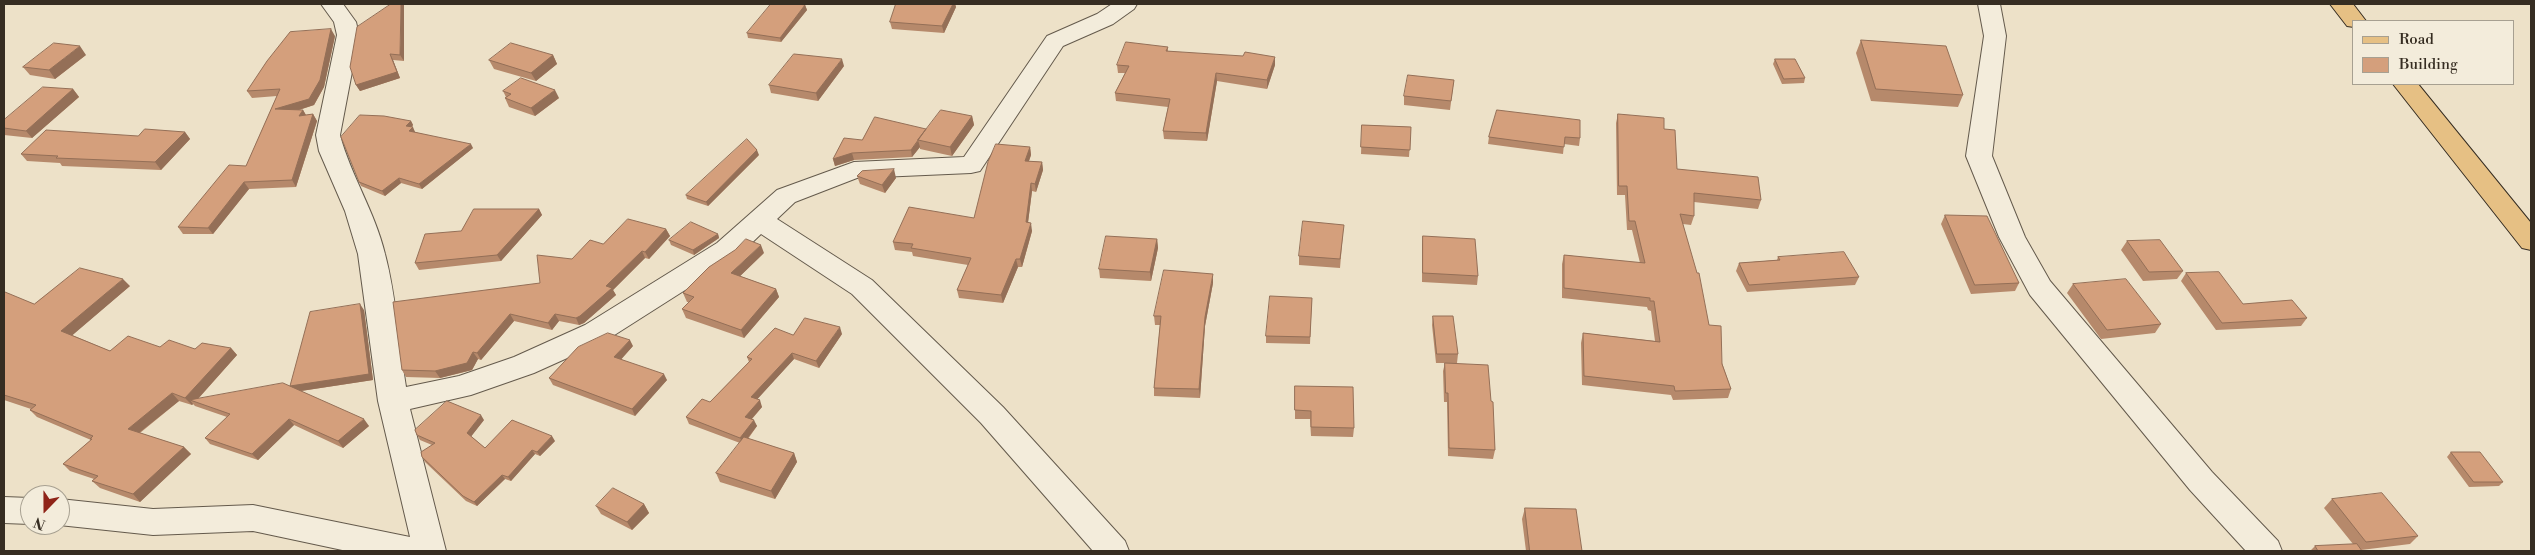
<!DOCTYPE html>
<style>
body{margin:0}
#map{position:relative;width:2535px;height:555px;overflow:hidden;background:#ede1c8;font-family:"Libre Bodoni",serif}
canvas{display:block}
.frame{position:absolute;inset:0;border:5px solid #362d22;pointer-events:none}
.legend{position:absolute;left:2352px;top:20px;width:162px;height:65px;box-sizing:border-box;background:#f3ecdb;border:1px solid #a7a091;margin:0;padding:6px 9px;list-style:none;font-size:15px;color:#362d22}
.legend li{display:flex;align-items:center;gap:10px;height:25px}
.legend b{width:25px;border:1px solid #a7a091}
.north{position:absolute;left:20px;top:485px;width:50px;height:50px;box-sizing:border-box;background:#f3ecdb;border:1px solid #a7a091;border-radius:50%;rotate:202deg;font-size:14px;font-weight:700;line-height:20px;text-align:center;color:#362d22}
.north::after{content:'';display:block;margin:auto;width:18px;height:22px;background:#8f2418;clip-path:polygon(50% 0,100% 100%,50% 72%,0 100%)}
</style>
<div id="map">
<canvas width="2535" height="555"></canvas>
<div class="frame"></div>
<ul class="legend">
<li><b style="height:6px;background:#e6c084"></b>Road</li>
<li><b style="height:14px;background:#d49f7c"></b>Building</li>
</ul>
<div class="north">N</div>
</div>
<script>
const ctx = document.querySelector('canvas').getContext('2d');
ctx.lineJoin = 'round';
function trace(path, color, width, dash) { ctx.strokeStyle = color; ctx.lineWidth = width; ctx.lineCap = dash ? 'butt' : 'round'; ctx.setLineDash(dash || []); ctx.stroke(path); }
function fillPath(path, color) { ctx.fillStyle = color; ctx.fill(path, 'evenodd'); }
const street = new Path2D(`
 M 321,4 L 343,4 L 356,22 L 359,35 L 340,135 C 351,176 375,212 385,254 C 396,295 399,344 406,387 L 459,376 L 514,357 L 585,325 L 717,243 L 777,190 L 854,162 L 964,157 L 1047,36 L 1097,14 L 1112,4 L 1137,4 L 1134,9 L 1113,24 L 1063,46 L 980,171 L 971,173 L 857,178 L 795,202 L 777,219 L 872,280 L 1003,407 L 1125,541 L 1129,551 L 1093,551 L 981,423 L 852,294 L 761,234 L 737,257 L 605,341 L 534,373 L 471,395 L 410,409 L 446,551 L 347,551 L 253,531 L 153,535 L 59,525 L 60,499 L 153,509 L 253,505 L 410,537 L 378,401 L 358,254 L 345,211 L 319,151 L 316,135 L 337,35 L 334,22 Z
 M 1978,4 L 2000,4 L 2006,36 L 1992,156 L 2025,237 L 2050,281 L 2212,472 L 2278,541 L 2282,551 L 2246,551 L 2190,490 L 2030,295 L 1999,237 L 1966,156 L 1984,36 Z
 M 4,497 L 30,498 L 30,524 L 4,523 Z`);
const primary = new Path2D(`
 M 2330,4 L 2353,4 L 2366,21 L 2354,21 L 2354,27 L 2347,26 Z
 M 2393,84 L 2418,84 L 2531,223 L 2531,250 L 2522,248 Z`);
trace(street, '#645a4c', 2);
trace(primary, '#362d22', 2);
fillPath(street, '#f3ecdb');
fillPath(primary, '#e6c084');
fillPath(new Path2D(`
 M 391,4 L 404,61 L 393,60 L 400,78 L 360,91 L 356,85 Z
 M 896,4 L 955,4 L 956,7 L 944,33 L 892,29 L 890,22 Z
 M 805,5 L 807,10 L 781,42 L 748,38 L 747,33 Z
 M 335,36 L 324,87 L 314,105 L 299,110 L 303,110 L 306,115 L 313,114 L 317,121 L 296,187 L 249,189 L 213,234 L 183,234 L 178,227 L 246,166 L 277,96 L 252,98 L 247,91 Z
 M 1861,40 L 1963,95 L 1958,107 L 1871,101 L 1856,53 Z
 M 1168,47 L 1168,51 L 1275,65 L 1267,89 L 1217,81 L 1207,141 L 1164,139 L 1163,131 L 1168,107 L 1116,101 L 1115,93 L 1125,73 L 1118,73 L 1117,65 Z
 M 86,55 L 55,79 L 30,75 L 23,67 Z
 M 553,55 L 557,64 L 536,81 L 494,69 L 489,60 Z
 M 1775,59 L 1805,78 L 1804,83 L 1782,84 L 1773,64 Z
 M 844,66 L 818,101 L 771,93 L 769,85 Z
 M 1454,80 L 1450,110 L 1404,105 L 1404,96 Z
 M 73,89 L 79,97 L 32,138 L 4,135 L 4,120 Z
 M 503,91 L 559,98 L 535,116 L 509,107 L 505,98 L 506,97 Z
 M 1497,110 L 1580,138 L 1579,146 L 1564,144 L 1563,154 L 1488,144 L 1489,137 Z
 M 1618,114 L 1664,129 L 1677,169 L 1761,200 L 1758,209 L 1694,202 L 1694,216 L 1691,225 L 1683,224 L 1709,325 L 1731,389 L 1728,398 L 1673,400 L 1671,395 L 1582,385 L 1581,343 L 1583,333 L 1655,341 L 1651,311 L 1648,310 L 1647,307 L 1562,298 L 1562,264 L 1564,255 L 1640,263 L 1632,230 L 1627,230 L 1625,195 L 1617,195 L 1616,123 Z
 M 972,116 L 974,125 L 952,156 L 920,149 L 920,147 L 912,157 L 854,160 L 835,166 L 833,159 L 862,140 L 926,129 Z
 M 411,121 L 413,125 L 412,127 L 415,132 L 473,148 L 422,189 L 401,183 L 385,196 L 361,186 L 359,182 Z
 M 1362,125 L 1411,127 L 1409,157 L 1361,154 Z
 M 185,132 L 190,139 L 161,170 L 62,166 L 60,163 L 27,161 L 21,154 L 138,136 Z
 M 1030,147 L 1031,155 L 1029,161 L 1042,162 L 1043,170 L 1036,192 L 1032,191 L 1028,223 L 1032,231 L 1022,267 L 1018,267 L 1003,303 L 959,298 L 957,290 L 968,265 L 913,256 L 912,252 L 895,250 L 893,242 L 974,218 Z
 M 759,155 L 708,206 L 687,199 L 686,195 Z
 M 857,176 L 896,178 L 885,193 L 860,184 Z
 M 539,209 L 542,215 L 501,261 L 419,270 L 415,263 L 461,231 Z
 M 1945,215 L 2019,283 L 2015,291 L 1971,294 L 1941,224 Z
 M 666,229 L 670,236 L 649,259 L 645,258 L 613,290 L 616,295 L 584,323 L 579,325 L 559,321 L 552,330 L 514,321 L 481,360 L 478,359 L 472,370 L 440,378 L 406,377 L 402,370 L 540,283 L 572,259 L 603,244 Z
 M 1343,233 L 1340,268 L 1299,265 L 1299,256 Z
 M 718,234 L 719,238 L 694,255 L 671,245 L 669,240 Z
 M 1423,236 L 1478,276 L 1477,285 L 1422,282 L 1422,245 Z
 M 1157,239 L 1158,248 L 1151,281 L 1100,278 L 1099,269 Z
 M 2127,241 L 2183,271 L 2177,279 L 2143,281 L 2121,250 Z
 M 764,253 L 740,276 L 776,289 L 779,297 L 744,338 L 686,318 L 682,309 L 689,302 L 687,302 L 683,293 Z
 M 1778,257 L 1859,277 L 1855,285 L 1747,292 L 1736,271 L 1739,263 L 1777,260 Z
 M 2186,273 L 2243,304 L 2307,318 L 2301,326 L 2216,330 L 2181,281 Z
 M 1213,283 L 1205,326 L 1200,398 L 1154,396 L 1154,388 L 1160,325 L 1155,325 L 1154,316 Z
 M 2073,284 L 2161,324 L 2155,333 L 2101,339 L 2067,293 Z
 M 130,286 L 72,335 L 110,351 L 160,347 L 195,349 L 231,348 L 237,355 L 198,399 L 290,386 L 364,310 L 373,380 L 301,391 L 369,426 L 343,448 L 294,425 L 258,460 L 210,444 L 205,438 L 227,417 L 195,406 L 193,404 L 192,405 L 179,401 L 140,433 L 184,447 L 191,454 L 140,502 L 100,488 L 92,481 L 94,479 L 70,471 L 63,464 L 91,440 L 37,417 L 30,410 L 31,409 L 4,400 L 4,293 L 34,304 Z
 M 1312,298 L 1310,344 L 1266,343 L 1266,336 Z
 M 1433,316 L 1458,354 L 1457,363 L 1491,401 L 1495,450 L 1493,459 L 1448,456 L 1447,402 L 1444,402 L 1443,371 L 1445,363 L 1436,363 L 1432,325 Z
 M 842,334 L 819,368 L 794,359 L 757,399 L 762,407 L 752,419 L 757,426 L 748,439 L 794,453 L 797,462 L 775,499 L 720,482 L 716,473 L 740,443 L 689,424 L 686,417 L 710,402 L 749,362 L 747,357 Z
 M 633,346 L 621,359 L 667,380 L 635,416 L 553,385 L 549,378 Z
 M 1295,386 L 1354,428 L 1353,437 L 1311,436 L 1310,419 L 1295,419 Z
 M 484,420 L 471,436 L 485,448 L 555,441 L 540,456 L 535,454 L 511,481 L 505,479 L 477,506 L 466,501 L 425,462 L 422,457 L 432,445 L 420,440 L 417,435 Z
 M 2451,452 L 2503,482 L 2499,486 L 2469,487 L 2447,457 Z
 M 2332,499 L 2418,536 L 2410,544 L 2361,550 L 2362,551 L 2310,551 L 2315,546 L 2353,544 L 2324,508 Z
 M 644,504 L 649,513 L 632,530 L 601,514 L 596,506 Z
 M 1525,508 L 1582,551 L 1526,551 L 1522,519 Z`), '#b6896b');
fillPath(new Path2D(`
 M 401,4 L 404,4 L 404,61 L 400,55 Z
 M 953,4 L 955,4 L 956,7 L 944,33 L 942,26 Z
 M 805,5 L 807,10 L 781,42 L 780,38 Z
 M 331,29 L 335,36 L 324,87 L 314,105 L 280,116 L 275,109 Z
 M 80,46 L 86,55 L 55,79 L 49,70 Z
 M 390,54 L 393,60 L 400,78 L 360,91 L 356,85 Z
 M 553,55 L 557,64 L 536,81 L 531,73 Z
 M 1275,57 L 1275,65 L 1267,89 L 1267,80 Z
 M 842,59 L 844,66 L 818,101 L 816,93 Z
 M 1216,73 L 1217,81 L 1207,141 L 1206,133 Z
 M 73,89 L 79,97 L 32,138 L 26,131 Z
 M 555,90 L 559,98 L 535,116 L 531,108 Z
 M 303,110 L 307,117 L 299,116 Z
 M 313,114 L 317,121 L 296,187 L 292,180 Z
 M 972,116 L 974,125 L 952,156 L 950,147 Z
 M 411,121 L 413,125 L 408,130 L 406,126 Z
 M 413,127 L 415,132 L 411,136 L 409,131 Z
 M 927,130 L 918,140 L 920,147 L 912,157 L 911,150 Z
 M 185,132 L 190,139 L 161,170 L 155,162 Z
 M 471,144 L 473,148 L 422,189 L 419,184 Z
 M 1030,147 L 1031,155 L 1026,169 L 1025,161 Z
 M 757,150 L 759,155 L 708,206 L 706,202 Z
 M 852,153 L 854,160 L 835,166 L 833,159 Z
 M 1042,162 L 1043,170 L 1036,192 L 1035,184 Z
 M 894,169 L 896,178 L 885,193 L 882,185 Z
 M 399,178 L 401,183 L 385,196 L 382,191 Z
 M 244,182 L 249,189 L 213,234 L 208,228 Z
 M 1031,183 L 1032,191 L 1027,230 L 1026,222 Z
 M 539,209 L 542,215 L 501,261 L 497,255 Z
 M 1031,223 L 1032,231 L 1022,267 L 1020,259 Z
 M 666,229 L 670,236 L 649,259 L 645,252 Z
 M 718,234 L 719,238 L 694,255 L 693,250 Z
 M 1157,239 L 1158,248 L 1151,281 L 1150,272 Z
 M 761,245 L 764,253 L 734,282 L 731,273 Z
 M 642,251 L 645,258 L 613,290 L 616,295 L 584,323 L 579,325 L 576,318 L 606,286 Z
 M 1016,259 L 1018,267 L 1003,303 L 1001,295 Z
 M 1213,274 L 1213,283 L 1205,326 L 1200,398 L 1199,389 L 1205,317 Z
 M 123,279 L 130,286 L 68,339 L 61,331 Z
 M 776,289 L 779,297 L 744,338 L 741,330 Z
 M 360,304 L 364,310 L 373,380 L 294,392 L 290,386 Z
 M 510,314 L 514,321 L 481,360 L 477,353 Z
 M 555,314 L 559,321 L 552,330 L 548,323 Z
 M 840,327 L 842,334 L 819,368 L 816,361 Z
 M 630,340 L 633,346 L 618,363 L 614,357 Z
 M 231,348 L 237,355 L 195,402 L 190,400 L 193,404 L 192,405 L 185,398 Z
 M 473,352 L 478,359 L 472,370 L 440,378 L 435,371 Z
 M 792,353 L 794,359 L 753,404 L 751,397 Z
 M 664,374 L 667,380 L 635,416 L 632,409 Z
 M 172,393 L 179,401 L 135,436 L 128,429 Z
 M 760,400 L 762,407 L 748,423 L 745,417 Z
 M 481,415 L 484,420 L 470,438 L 467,433 Z
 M 289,419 L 294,425 L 258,460 L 252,454 Z
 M 364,419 L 369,426 L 343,448 L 338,441 Z
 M 754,420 L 757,426 L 743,444 L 740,438 Z
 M 552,436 L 555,441 L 540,456 L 537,452 Z
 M 184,447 L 191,454 L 140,502 L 133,494 Z
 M 532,450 L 535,454 L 511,481 L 508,477 Z
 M 794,453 L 797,462 L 775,499 L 771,491 Z
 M 502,475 L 505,479 L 477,506 L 474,502 Z
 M 644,504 L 649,513 L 632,530 L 627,522 Z`), '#946f57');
const building = new Path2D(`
 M 391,4 L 401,4 L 400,55 L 390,54 L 397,72 L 356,85 L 350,67 L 357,27 Z
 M 771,4 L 799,4 L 805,5 L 780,38 L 747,33 Z
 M 896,4 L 953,4 L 942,26 L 890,22 Z
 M 331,29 L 320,80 L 309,99 L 275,109 L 303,110 L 299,116 L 313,114 L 292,180 L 244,182 L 208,228 L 178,227 L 229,165 L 246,166 L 280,89 L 247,91 L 267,61 L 290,32 Z
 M 1861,40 L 1946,46 L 1963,95 L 1876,89 Z
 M 1126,42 L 1168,47 L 1166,51 L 1243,56 L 1245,52 L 1275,57 L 1267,80 L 1216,73 L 1206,133 L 1163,131 L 1170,99 L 1115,93 L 1129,66 L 1117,65 Z
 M 54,43 L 80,46 L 49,70 L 23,67 Z
 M 511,43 L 553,55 L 531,73 L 489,60 Z
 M 794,54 L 842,59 L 816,93 L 769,85 Z
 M 1775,59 L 1795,59 L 1805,78 L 1784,79 Z
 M 1408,75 L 1454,80 L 1451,101 L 1404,96 Z
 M 521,78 L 555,90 L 531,108 L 505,98 L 511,94 L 503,91 Z
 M 43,87 L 73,89 L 26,131 L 4,128 L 4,120 Z
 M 941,110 L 972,116 L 950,147 L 918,140 Z
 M 1497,110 L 1580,120 L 1580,138 L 1565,137 L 1564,147 L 1489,137 Z
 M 1618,114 L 1664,118 L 1664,129 L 1675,130 L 1677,169 L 1758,177 L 1761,200 L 1694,193 L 1694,216 L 1680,214 L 1697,273 L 1699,273 L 1709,325 L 1721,326 L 1722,364 L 1731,389 L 1675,391 L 1674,386 L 1584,376 L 1583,333 L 1660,342 L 1654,301 L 1650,301 L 1650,298 L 1564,288 L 1564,255 L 1645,263 L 1635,221 L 1629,221 L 1627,186 L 1619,186 Z
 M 360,115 L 384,116 L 411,121 L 406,126 L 413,127 L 409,131 L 471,144 L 419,184 L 399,178 L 382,191 L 359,182 L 341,137 Z
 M 875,117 L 926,129 L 911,150 L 852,153 L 833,159 L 844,138 L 862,140 Z
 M 1362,125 L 1411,127 L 1410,150 L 1361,147 Z
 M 145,129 L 185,132 L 155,162 L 56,158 L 58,156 L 21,154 L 46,130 L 138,136 Z
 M 747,139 L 757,150 L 706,202 L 686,195 Z
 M 996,144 L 1030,147 L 1025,161 L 1042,162 L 1035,184 L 1031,183 L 1026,222 L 1031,223 L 1020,259 L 1016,259 L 1001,295 L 957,290 L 971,258 L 911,248 L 913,244 L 893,242 L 909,207 L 974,218 L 988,162 Z
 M 894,169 L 882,185 L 857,176 L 862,171 Z
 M 474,209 L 539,209 L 497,255 L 415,263 L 425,234 L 461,231 Z
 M 1945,215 L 1987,216 L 2019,283 L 1975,285 Z
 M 628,219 L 666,229 L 645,252 L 642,251 L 606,286 L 612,288 L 580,316 L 576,318 L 555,314 L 548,323 L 510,314 L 477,353 L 473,352 L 467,363 L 435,371 L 402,370 L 393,302 L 540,283 L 537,255 L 572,259 L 590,240 L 603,244 Z
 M 1303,221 L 1344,225 L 1340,259 L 1299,256 Z
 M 691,222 L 718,234 L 693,250 L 669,240 Z
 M 1106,236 L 1157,239 L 1150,272 L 1099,269 Z
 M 1423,236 L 1475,239 L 1478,276 L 1423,273 Z
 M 746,239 L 761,245 L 731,273 L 776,289 L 741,330 L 682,309 L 694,297 L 683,293 L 709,267 L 735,250 Z
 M 2160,240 L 2183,271 L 2149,272 L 2127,241 Z
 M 1844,252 L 1859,277 L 1749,285 L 1739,263 L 1780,260 L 1778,257 Z
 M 80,268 L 123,279 L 61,331 L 110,351 L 128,336 L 160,347 L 169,340 L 195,349 L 202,343 L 231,348 L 185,398 L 172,393 L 128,429 L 184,447 L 133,494 L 92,481 L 98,476 L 63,464 L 92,439 L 90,439 L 93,436 L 30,410 L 36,405 L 4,395 L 4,293 L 5,292 L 34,304 Z
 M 1164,270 L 1213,274 L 1205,317 L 1199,389 L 1154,388 L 1161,316 L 1154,316 Z
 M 2219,272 L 2243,304 L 2292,300 L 2307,318 L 2222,323 L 2186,273 Z
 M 2126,279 L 2161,324 L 2107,330 L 2073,284 Z
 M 1270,296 L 1312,298 L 1310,337 L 1266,336 Z
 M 360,304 L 369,374 L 290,386 L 310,312 Z
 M 1433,316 L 1453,316 L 1458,354 L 1437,354 Z
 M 805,318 L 840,327 L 816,361 L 792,353 L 751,397 L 760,400 L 745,417 L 754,420 L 740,438 L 686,417 L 702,399 L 710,402 L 752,359 L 747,357 L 775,328 L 793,335 Z
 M 608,333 L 630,340 L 614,357 L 664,374 L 632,409 L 549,378 L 578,347 Z
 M 1445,363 L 1488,365 L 1491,401 L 1493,402 L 1495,450 L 1449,448 L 1448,393 L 1446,393 Z
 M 283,383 L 364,419 L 338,441 L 289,419 L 252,454 L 205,438 L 230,414 L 190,400 Z
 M 1295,386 L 1353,387 L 1354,428 L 1311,427 L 1311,411 L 1295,410 Z
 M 447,401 L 481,415 L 467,433 L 485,448 L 512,420 L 552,436 L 537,452 L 532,450 L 508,477 L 502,475 L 474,502 L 463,496 L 422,457 L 421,452 L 435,443 L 417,435 L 415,430 Z
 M 744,437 L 794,453 L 771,491 L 716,473 Z
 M 2451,452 L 2480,452 L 2503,482 L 2474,482 Z
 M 613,488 L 644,504 L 627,522 L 596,506 Z
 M 2382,493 L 2418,536 L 2366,542 L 2332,499 Z
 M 1525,508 L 1576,509 L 1582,551 L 1530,551 Z
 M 2357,544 L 2362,551 L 2318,551 L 2315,546 Z`);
fillPath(building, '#d49f7c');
trace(building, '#946f57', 1);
</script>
